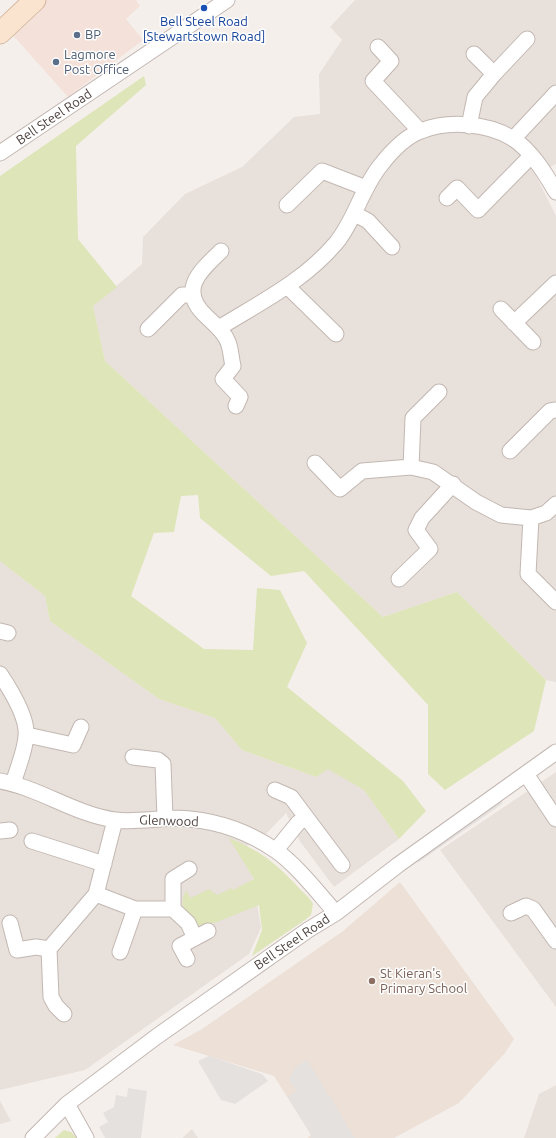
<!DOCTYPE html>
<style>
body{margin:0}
canvas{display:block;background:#f5efec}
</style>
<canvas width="556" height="1138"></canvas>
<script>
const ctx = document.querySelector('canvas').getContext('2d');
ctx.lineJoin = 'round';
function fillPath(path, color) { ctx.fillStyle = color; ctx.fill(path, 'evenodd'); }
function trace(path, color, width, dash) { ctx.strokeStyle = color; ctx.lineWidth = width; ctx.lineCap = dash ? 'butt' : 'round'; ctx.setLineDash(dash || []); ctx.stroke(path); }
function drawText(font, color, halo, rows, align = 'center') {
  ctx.font = font + ' Ubuntu,sans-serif'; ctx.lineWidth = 3; ctx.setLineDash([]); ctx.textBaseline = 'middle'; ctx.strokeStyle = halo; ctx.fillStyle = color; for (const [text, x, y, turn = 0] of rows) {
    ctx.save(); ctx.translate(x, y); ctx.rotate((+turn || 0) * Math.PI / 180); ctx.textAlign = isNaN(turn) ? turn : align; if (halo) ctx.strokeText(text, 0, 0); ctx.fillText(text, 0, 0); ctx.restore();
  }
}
fillPath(new Path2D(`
 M 355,0 L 556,0 L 556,164 L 535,174 L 556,216 L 556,682 L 546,680 L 457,592 L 383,617 L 105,361 L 93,306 L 142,264 L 143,237 L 185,194 L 242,167 L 294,117 L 320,114 L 319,74 L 342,40 L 330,27 Z
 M 0,561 L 45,596 L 50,621 L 159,699 L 215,718 L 242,750 L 316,777 L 328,768 L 364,790 L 399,839 L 334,887 L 299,840 L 286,813 L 267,833 L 239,851 L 253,878 L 261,928 L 249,954 L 85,1070 L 0,1090 Z
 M 556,772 L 556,1007 L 440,850 Z
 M 556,1085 L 556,1138 L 524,1138 L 539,1094 Z
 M 0,1101 L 11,1121 L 0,1124 Z
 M 192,1129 L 198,1138 L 182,1138 Z`), '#e8e0da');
fillPath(new Path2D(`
 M 47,0 L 136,0 L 140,6 L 126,19 L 143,40 L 68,97 L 10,32 Z`), '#f4e1d9');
fillPath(new Path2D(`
 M 400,882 L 514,1039 L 505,1053 L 459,1103 L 394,1138 L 307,1138 L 311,1135 L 274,1076 L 173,1045 L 202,1029 L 343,931 Z`), '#ece0d7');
fillPath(new Path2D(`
 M 144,76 L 146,85 L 76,146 L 78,239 L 117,287 L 93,306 L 105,361 L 383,617 L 457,592 L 546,680 L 534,731 L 445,790 L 428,774 L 428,705 L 304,571 L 271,576 L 200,518 L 198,495 L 181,496 L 174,532 L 154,533 L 131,596 L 204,649 L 253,650 L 257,588 L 280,590 L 307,643 L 287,687 L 403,781 L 426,811 L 399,839 L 364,790 L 328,769 L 316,777 L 242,750 L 215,718 L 159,699 L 50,621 L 45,596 L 0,561 L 0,176 Z
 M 229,838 C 262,852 275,862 299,888 C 304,893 310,898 313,904 L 311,915 L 305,920 L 252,956 L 262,930 L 259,905 L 217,922 L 198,926 C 188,915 177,906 186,891 L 191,898 L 209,889 L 217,895 L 232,888 L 233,890 L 254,879 Z
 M 64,1130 L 71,1132 L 77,1138 L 55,1138 Z`), '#dee5b8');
fillPath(new Path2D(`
 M 502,798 L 502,804 L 419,862 L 413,861 Z
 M 278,958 L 275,964 L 229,997 L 224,996 Z
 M 209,1056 L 262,1074 L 268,1081 L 235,1104 L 221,1100 L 198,1061 Z
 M 307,1060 L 355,1138 L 310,1138 L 312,1136 L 288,1097 L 297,1091 L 289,1079 L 297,1066 Z
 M 128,1088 L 147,1091 L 141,1138 L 105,1138 L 99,1127 L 108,1122 L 103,1113 L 114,1107 L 116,1095 L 127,1097 Z`), '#e4e1df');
const minor = new Path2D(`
 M 378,47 L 391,61 L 373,81 L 420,131
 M 474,54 L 494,74
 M 469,126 L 475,97 L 494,74 L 527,39
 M 513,139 L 556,93
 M 0,153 L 227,0
 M 447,198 L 457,188 L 478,210 L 531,156
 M 287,205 L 322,171 L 366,188
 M 355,214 L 368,221 L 392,247
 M 221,251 C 200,271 178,290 206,316 C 214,324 224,331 228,342 C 231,349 231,358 233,366 L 223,379 L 240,397 L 236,406
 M 288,287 L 336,334
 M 501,309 L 533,342
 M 514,323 L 556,283
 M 219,328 C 261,302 304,281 336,243 C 355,220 361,190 380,166 C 390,153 404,137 421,131 C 448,120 487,123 512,138 C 531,150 545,173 556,192
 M 148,329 L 182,295 L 193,295
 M 510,451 L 550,411 L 556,410
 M 315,463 L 340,489 L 362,471 L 411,467 L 433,472 L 476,502 L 501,515 L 531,518 L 546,513 L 556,504
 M 411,467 L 413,418 L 439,392
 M 531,518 L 528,574 L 556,602
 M 399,579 L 430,549 L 416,530 L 422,518 L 453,484
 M 0,631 L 8,633
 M 0,674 C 10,689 28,718 26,736 C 25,752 17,769 13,784
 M 27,735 L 73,745 L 81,727
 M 133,757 L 158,760 L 163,764 L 165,818
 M 526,774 L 556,819
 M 0,781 C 40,788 74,814 115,820 C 139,823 166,816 190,819 C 220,822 250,833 275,850 C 296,864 319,894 336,913
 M 275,790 L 291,797 L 342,865
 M 0,831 L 10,830
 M 32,841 L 104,864
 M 276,850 L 298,823 L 306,817
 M 96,894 L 135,909 L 173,909 L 188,923 L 195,938
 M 173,909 L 173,879 L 189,869
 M 511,913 L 526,906 L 533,909 L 556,941
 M 10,923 L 17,950 L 36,947 L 49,949
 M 120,952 L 135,909
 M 187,959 L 180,946 L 208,931
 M 64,1014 L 56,1006 L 51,997 L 49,949 L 96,894 L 115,820
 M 67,1104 L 86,1138
 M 33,1138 L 67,1104 L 156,1037 L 308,930 L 336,913 L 398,865 L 556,752`);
const secondary = new Path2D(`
 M 0,33 L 35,0`);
trace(minor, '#c3b7b2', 17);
trace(secondary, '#d4b8a1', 23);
trace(minor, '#fff', 15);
trace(secondary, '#fbe4cf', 21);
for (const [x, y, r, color] of [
 [204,8,4,"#1a4fb4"],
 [77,35,4,"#5c6f8a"],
 [56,62,4,"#5c6f8a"],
 [372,981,4,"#8d6e63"]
]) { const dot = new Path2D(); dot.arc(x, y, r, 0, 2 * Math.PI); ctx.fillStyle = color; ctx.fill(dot); trace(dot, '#fff', 1.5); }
drawText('13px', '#164399', '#fff', [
 ["Bell Steel Road",204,22],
 ["[Stewartstown Road]",204,37]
]);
drawText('13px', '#4e5e75', '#fff', [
 ["BP",85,35],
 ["Lagmore",64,55],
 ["Post Office",64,70]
], 'left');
drawText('13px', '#493e3a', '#fff', [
 ["Bell Steel Road",54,117,-34],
 ["Glenwood",169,821,2],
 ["Bell Steel Road",292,942,-34]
]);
drawText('13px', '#785e54', '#fff', [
 ["St Kieran's",380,974],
 ["Primary School",380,989]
], 'left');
</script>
